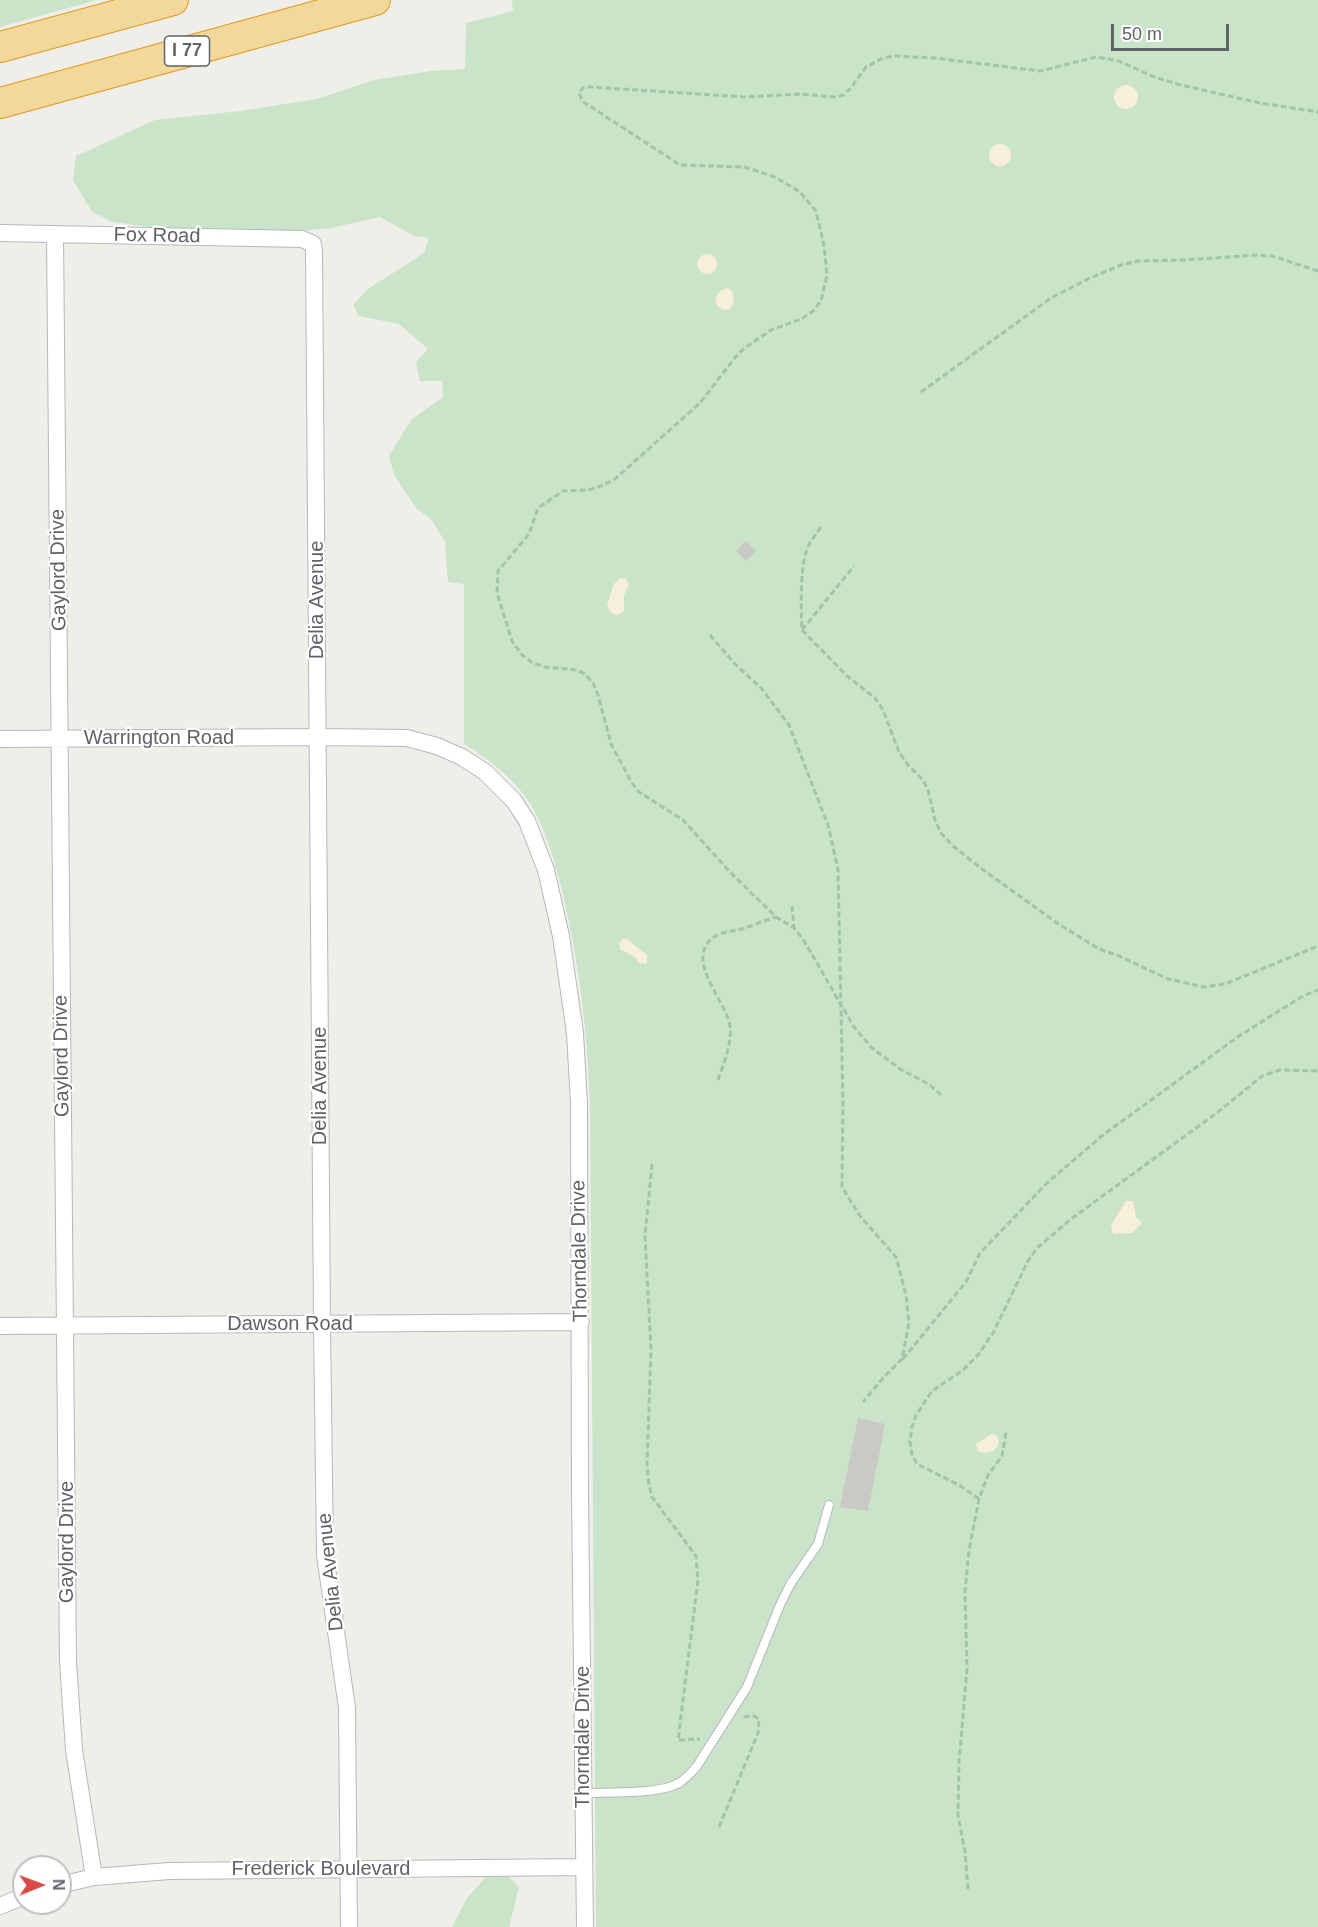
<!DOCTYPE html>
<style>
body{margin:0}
#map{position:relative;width:1318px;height:1927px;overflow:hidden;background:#f0eee8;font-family:Arial,sans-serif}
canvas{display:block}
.north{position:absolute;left:12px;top:1855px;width:60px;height:60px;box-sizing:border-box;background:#fff;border:2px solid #bfc1c2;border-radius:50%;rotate:89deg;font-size:16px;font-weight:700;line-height:24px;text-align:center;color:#5f6367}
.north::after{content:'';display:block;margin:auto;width:21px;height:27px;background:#d94945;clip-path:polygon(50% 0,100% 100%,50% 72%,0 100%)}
.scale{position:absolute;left:1111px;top:24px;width:118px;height:27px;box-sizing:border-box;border:3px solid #5f6367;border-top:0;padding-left:8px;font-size:18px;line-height:21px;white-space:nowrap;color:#5f6367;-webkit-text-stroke:4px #fff;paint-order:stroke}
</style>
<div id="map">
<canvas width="1318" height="1927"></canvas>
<div class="north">N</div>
<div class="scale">50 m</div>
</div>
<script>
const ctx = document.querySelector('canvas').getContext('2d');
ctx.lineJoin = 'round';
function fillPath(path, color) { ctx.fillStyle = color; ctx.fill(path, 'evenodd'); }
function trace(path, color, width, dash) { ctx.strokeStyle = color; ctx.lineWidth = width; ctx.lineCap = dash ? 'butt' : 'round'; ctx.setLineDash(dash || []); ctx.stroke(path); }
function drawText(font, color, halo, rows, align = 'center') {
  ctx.font = font + ' Arial,sans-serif'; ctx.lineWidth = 4.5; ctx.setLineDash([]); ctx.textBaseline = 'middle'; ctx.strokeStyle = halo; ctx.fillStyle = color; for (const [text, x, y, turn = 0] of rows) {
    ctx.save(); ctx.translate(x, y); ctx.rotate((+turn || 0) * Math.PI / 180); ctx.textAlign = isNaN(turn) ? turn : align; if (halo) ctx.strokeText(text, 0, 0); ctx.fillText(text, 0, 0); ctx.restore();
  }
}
fillPath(new Path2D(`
 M 0,0 L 97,0 L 0,27 Z
 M 512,0 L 1318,0 L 1318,1927 L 596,1927 L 590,1107 C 588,1033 579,962 562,890 C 554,861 547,831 531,805 C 514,778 490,760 464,744 L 464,584 L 448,582 L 445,542 L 431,519 L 417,509 L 404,490 L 394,475 L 389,456 L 411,420 L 443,397 L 442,381 L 420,381 L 416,362 L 428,349 L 399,324 L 359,316 L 353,305 L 368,289 L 424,253 L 429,238 L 414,236 L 380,217 L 331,228 L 268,234 L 180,231 L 113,222 L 92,212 L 73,180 L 76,156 L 155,120 L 240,111 L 317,99 L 374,80 L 430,71 L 465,69 L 466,23 L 513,11 Z
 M 506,1874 L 519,1887 L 509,1927 L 452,1927 L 467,1898 L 486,1877 Z`), '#c9e4c8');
fillPath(new Path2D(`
 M1114 97a12 12 0 1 1 24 0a12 12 0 1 1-24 0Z
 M989 155a11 11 0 1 1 22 0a11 11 0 1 1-22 0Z
 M697 264a10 10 0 1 1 20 0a10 10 0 1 1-20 0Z
 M 727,288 L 731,290 C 735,297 735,303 730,309 L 723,310 L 716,304 C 715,296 719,290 727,288 Z
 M 620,578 L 626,579 L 629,585 L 624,595 L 624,611 L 618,615 L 611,613 L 607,605 L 614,584 Z
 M 622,939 L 627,939 L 647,955 L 647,963 L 640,964 L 635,957 L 621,950 L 619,944 Z
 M 1126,1201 L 1133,1201 L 1136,1218 L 1140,1220 L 1141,1224 L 1132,1233 L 1114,1234 L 1112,1232 L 1111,1225 Z
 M 992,1434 L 996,1435 L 999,1441 C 997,1452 987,1455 978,1451 L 976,1444 Z`), '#f8efdb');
fillPath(new Path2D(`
 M 746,541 L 756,551 L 746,561 L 736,551 Z
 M 858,1418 L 885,1424 L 868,1511 L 840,1507 Z`), '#cbc9c5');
const service = new Path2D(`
 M 583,1793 C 608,1792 658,1795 679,1783 C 687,1778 691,1773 697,1766 L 747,1687 L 780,1605 L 791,1583 L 818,1544 L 829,1505`);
const minor = new Path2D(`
 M 0,233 L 302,239 L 313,244 L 314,251 L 322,1324 L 325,1555 L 347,1708 L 349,1927
 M 55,234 L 68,1662 L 74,1750 L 94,1877
 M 0,739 L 319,737 L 407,738 L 437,746 L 462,757 L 485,772 L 514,801 L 527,821 L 546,870 L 561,936 L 575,1033 L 579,1103 L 580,1494 L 585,1927
 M 0,1326 L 581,1322
 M 60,1885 L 94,1877 L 169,1871 L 583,1867
 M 0,1906 L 24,1896`);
const motorway = new Path2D(`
 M 0,47 L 173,0
 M 0,103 L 375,0`);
trace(service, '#b5b8bb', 10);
trace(minor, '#b5b8bb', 18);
trace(motorway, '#e19717', 32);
trace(new Path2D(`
 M 921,392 L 1051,298 L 1088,279 L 1121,265 L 1138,261 L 1185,260 L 1257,255 L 1272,256 L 1318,271
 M 821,527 C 815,535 809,543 806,552 C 800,572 801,609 802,630 L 854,566
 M 802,630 L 847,676 L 875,698 L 883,710 L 899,752 L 908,765 L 923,780 L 928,790 L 935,820 L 941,833 L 953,846 L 978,866 L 1057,923 L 1099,949 L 1119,956 L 1168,979 L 1204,987 L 1225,984 L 1318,946
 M 710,635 L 735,664 L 762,689 L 789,725 L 828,825 L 838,870 L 843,1102 L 842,1187 L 860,1216 L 896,1257 L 906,1295 L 909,1323 L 902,1359 L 883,1378 L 863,1402
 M 792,906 L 794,928
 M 718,1080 C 724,1062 732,1044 730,1026 C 726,1000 683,959 714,937 C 723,931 736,931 745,928 C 756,924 766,920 776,917
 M 941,1095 L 930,1085 L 900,1069 L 872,1048 L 854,1027 L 803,939 L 794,928 L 776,917 L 730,872 L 683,820 L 639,792 L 632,783 L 611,744 L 598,695 L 593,683 L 585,674 L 577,670 L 545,667 L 533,663 L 522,655 L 512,641 L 497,593 L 498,571 L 529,534 L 538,508 L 563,491 L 588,490 L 601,486 L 615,479 L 700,403 L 737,355 L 746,347 L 771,330 L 801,319 L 813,311 L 821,301 L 827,275 L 824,245 L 816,211 L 800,192 L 775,177 L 744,167 L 680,165 L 582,101 L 579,92 L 584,87 L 591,87 L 745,97 L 798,94 L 837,97 L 843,95 L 850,89 L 866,67 L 883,58 L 895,56 L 935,58 L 1040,71 L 1096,57 L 1119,61 L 1154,77 L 1181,85 L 1260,103 L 1318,112
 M 652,1164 L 645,1236 L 651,1349 L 647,1465 L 649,1485 L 652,1497 L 696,1556 L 698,1580 L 678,1740 L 700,1739
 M 903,1359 L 966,1282 L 980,1253 L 1047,1183 L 1103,1135 L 1239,1036 L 1303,996 L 1318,990
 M 979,1499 L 959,1485 L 917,1464 L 912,1454 L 910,1442 L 912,1427 L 916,1415 L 932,1391 L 963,1370 L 978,1355 L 993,1333 L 1028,1261 L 1037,1248 L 1071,1219 L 1218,1112 L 1262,1076 L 1280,1070 L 1318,1071
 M 719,1827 L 758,1733 L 759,1719 L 754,1716 L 742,1717
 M 968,1889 L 965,1852 L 958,1815 L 959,1763 L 967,1669 L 965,1593 L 969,1550 L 979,1499 L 988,1475 L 1002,1456 L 1006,1432`), '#a1c5a9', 3, [6, 3]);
trace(service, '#fff', 8);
trace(minor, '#fff', 16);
trace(motorway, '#f3d89c', 30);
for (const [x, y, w] of [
 [187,51,45]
]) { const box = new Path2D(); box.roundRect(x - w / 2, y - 15, w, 30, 4.5); ctx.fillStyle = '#fff'; ctx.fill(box); trace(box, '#5f6367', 1.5); }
drawText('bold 18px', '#5f6367', null, [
 ["I 77",187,51]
]);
drawText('20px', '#5f6367', '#fff', [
 ["Fox Road",157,236,1],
 ["Gaylord Drive",59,570,-91],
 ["Delia Avenue",317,600,-90],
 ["Warrington Road",159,738],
 ["Gaylord Drive",62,1056,-91],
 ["Delia Avenue",320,1086,-90],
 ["Thorndale Drive",580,1251,-91],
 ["Dawson Road",290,1324],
 ["Gaylord Drive",67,1542,-90],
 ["Delia Avenue",331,1572,-96],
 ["Thorndale Drive",583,1737,-90],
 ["Frederick Boulevard",321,1869]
]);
</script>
